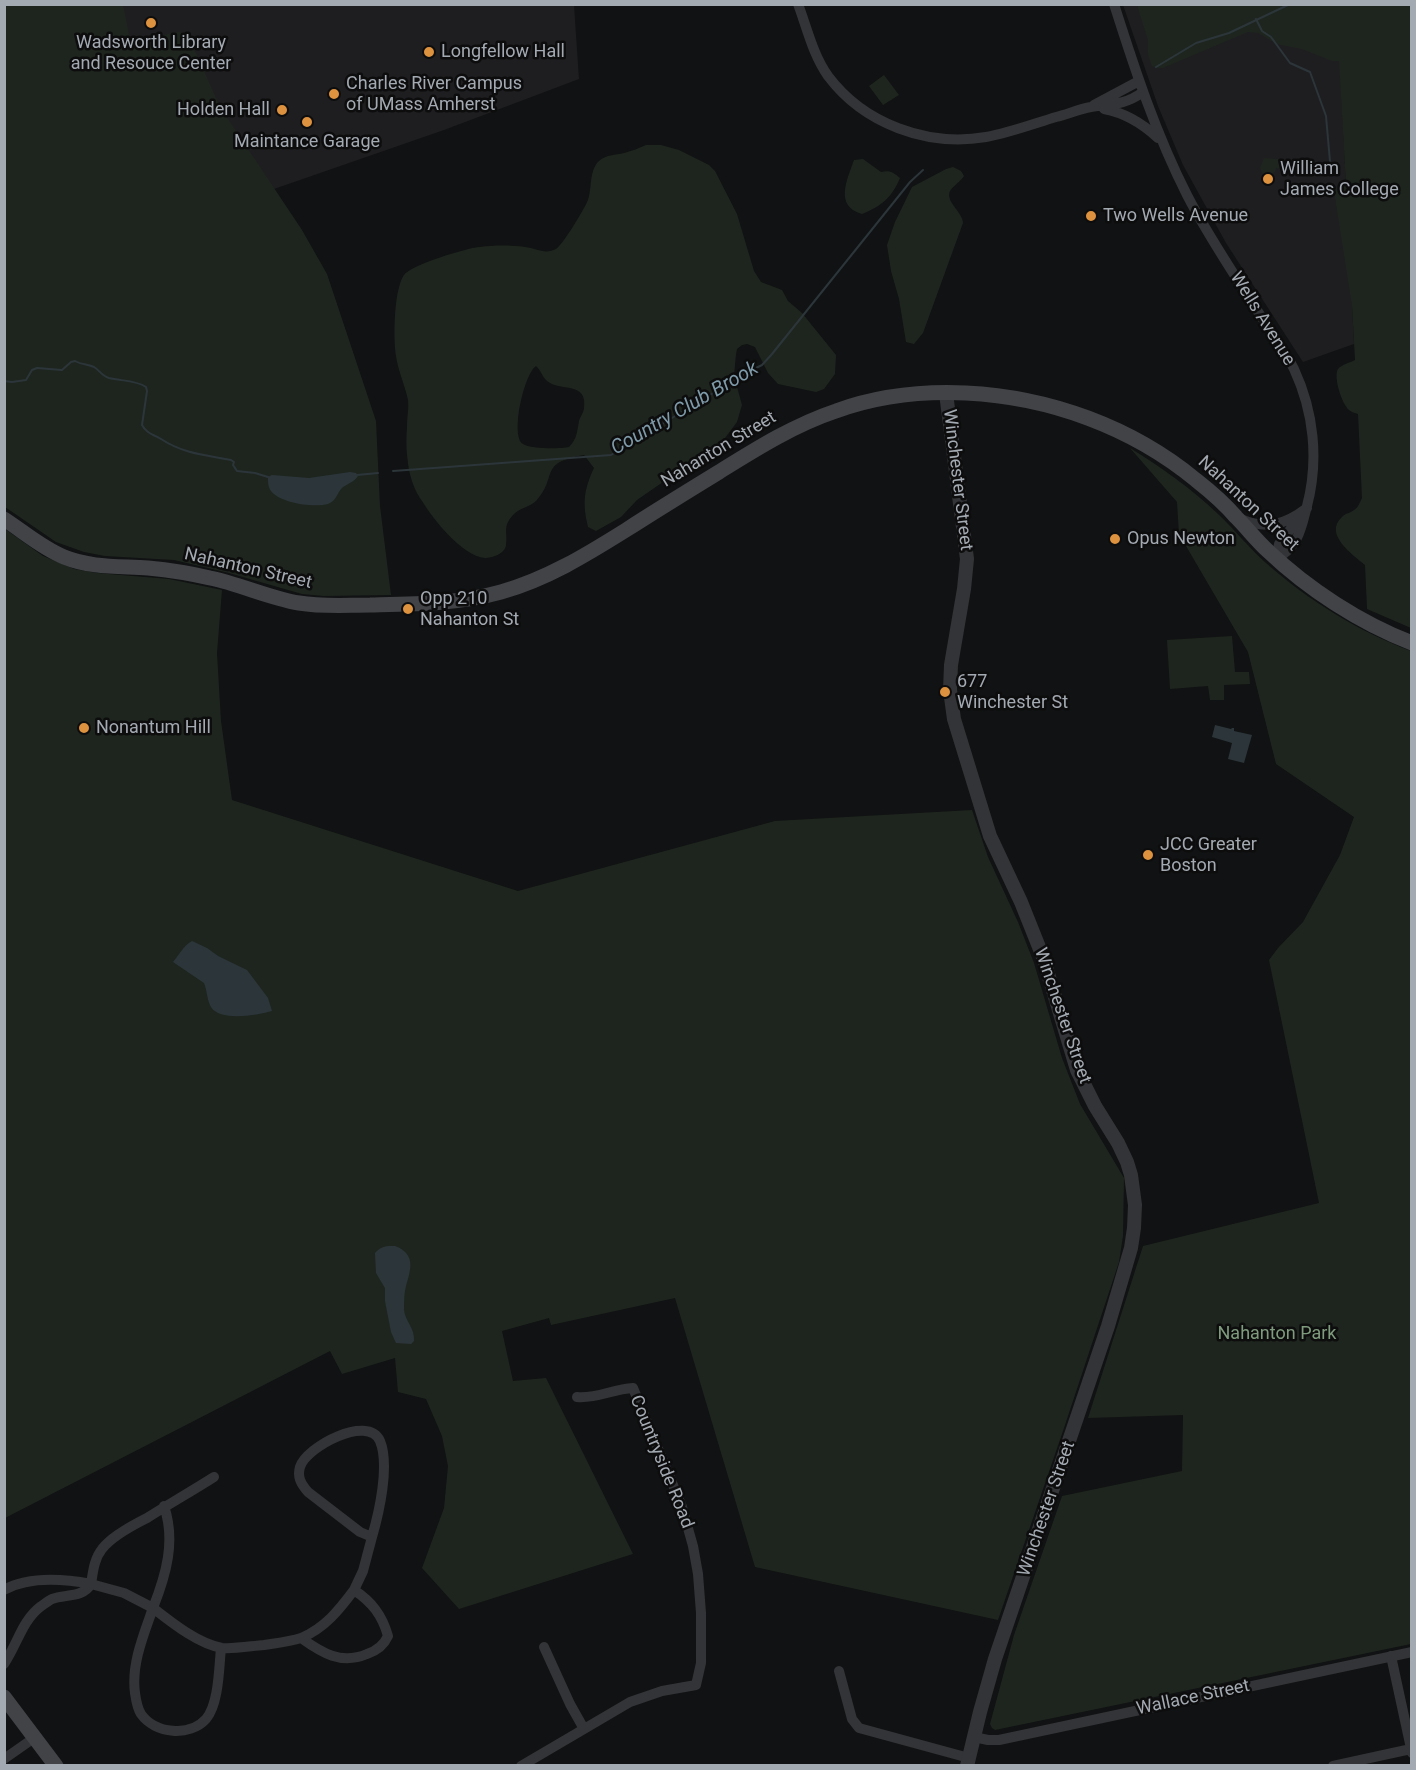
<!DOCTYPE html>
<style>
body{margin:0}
#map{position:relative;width:1416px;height:1770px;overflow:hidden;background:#111213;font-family:Roboto,sans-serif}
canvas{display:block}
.frame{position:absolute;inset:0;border:6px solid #a4aab2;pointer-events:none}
</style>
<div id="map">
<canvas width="1416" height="1770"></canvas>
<div class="frame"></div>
</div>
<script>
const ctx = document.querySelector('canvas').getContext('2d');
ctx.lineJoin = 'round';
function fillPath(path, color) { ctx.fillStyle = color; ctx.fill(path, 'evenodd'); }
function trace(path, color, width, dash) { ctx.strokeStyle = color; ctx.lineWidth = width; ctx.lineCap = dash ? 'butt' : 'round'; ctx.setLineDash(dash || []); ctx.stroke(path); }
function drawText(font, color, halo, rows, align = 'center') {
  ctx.font = font + ' Roboto,sans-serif'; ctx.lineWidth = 5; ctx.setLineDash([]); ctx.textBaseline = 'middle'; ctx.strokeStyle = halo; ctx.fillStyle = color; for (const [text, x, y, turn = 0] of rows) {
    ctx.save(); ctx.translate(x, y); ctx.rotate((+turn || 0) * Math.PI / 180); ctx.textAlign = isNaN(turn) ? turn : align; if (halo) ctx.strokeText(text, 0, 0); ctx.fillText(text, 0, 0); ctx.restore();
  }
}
fillPath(new Path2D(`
 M 4,5 L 574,5 L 579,79 L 444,130 L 274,189 L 21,24 Z
 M 1123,5 L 1337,5 L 1354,344 L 1303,362 L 1226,243 L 1183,165 L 1158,106 Z`), '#1e1e20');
fillPath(new Path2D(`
 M 4,5 L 123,5 L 129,35 C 150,47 159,33 180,32 L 196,53 L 220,107 L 302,230 L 327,274 L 376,421 L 380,506 L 391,595 L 324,596 L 302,594 L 229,573 L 174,560 L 105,556 L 84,552 L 56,542 L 5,507 Z
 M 1137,5 L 1411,5 L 1411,628 L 1367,609 L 1365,565 C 1353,555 1323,534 1342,517 C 1345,513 1351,513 1354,510 C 1358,508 1360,502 1362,498 L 1358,414 C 1355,413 1351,412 1349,410 C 1342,404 1333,377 1338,369 C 1342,364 1350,363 1355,360 L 1352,306 L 1334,191 L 1339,185 L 1346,186 L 1339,61 L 1332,61 L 1302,49 L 1277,44 L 1258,33 L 1248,32 L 1163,68 L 1156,68 L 1152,66 L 1148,54 L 1148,40 Z
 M 884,75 L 899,95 L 883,105 L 869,86 Z
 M 646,145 L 661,145 L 679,150 L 709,165 L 715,171 L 737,214 L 754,271 L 761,282 L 782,290 L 788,301 L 802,313 L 836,355 L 835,374 L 824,389 L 816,392 L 778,384 L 768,373 L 755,347 L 747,344 L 742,345 L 737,349 L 736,354 L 734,376 L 742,405 L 737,422 L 722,442 L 708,452 L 684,464 L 663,482 L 637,500 L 621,517 L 596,531 L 588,527 C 582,503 584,489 594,468 L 584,455 C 537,463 559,476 536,501 C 530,507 519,508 513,515 C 502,527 508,533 506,545 C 505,554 492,558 485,558 C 462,556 433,519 422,501 C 415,492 409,475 408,463 C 406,451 406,438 407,427 C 407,417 409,409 408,400 C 405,385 398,371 396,356 C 393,338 394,289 404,275 C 411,265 466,248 480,247 C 494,245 511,245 525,247 C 536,248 545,255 556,249 C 562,246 585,208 588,200 C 592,189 589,170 599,161 C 605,155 616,155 624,153 C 632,151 639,148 646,145 ZM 536,366 C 541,370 542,377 547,381 C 560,392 588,381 584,408 C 584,412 580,417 579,421 C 577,432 577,439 569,447 C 560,449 530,449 523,444 C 510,436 524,374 536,366 Z
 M 1264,158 L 1292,160 L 1294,170 L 1276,168 L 1275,172 L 1264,177 L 1260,168 Z
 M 863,159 L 881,172 C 890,170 893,172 900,178 C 892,197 882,206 862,214 C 834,206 847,180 854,160 Z
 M 953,167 L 961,171 L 964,176 C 961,181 953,186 950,191 C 945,202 963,212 963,223 L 923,333 L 914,344 L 906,342 L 899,299 L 891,271 L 887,245 L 895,222 L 912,187 L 946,169 Z
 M 1130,448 C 1161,467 1191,488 1218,514 C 1235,530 1249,548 1266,563 C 1309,601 1358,631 1411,651 L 1411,1644 L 995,1730 L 992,1728 L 990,1724 L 1014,1635 L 1062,1496 L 1182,1471 L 1183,1415 L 1088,1418 L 1143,1246 L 1319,1203 L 1269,960 L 1278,948 L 1303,922 L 1340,855 L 1354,817 L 1276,764 L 1248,652 L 1179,534 L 1177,502 Z
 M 5,529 L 43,556 L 74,569 L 97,573 L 169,579 L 222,590 L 217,653 L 221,721 L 232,800 L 518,891 L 775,821 L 972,810 L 988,857 L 1018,922 L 1034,963 L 1062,1058 L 1080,1104 L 1124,1178 L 1123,1236 L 1119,1262 L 1063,1431 L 998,1620 L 755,1567 L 675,1298 L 551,1325 L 549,1318 L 502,1331 L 513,1381 L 546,1378 L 633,1554 L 459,1609 L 422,1568 L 444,1508 L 448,1466 L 442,1436 L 426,1399 L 398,1392 L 395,1358 L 342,1374 L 330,1351 L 5,1518 Z
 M 1232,636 L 1235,672 L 1249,672 L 1250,684 L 1224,685 L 1224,700 L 1210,700 L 1208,686 L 1170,689 L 1167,640 Z`), '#1e251e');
fillPath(new Path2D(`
 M 350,472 L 356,473 L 358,476 C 354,482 349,483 343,487 C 337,492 337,501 328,504 C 314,508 280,503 271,491 C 268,487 268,482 268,477 L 272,475 L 309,478 Z
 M 1215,725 L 1231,729 L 1232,728 L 1234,728 L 1234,731 L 1252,735 L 1244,763 L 1228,759 L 1232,743 L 1212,737 Z
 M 192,941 L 207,948 L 218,956 L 247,970 L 268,998 L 272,1011 C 258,1015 220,1022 211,1007 C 207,1000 207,990 204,983 L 173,962 C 180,954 183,946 192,941 Z
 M 395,1246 C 416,1254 411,1269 406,1286 C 404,1293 404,1302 404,1310 C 405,1321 415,1328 414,1341 L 411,1344 L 396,1343 L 391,1332 L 385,1301 L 385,1288 L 376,1273 L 375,1253 C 381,1246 386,1246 395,1246 Z`), '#2c353a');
trace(new Path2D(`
 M 1256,19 L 1262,31 L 1271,37 L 1290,63 L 1310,72 L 1326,116 L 1331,173
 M 1156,67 L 1196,43 L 1229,33 L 1290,4
 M 4,381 L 12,382 L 26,380 L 32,370 L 37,368 L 62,370 L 71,362 L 75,361 C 82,365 88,364 94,367 C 99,370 102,376 109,378 C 121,381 136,380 146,387 L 147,391 L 142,425 C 147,434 153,434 161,439 C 184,454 205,455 231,460 L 234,462 L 233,465 L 237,471 L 255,473 L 268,477
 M 393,471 L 611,455 L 746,373 L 762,365 L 772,354 L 910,182 L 923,170
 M 357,475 L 378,473`), '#2c353a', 2);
trace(new Path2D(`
 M 798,4 C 807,28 813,55 828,76 C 864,124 927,147 986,137 C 1009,133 1033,124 1056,117 C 1068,114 1079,109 1091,107 C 1112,104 1125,105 1143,92
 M 1114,4 C 1135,70 1156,134 1187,195 C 1207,234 1232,271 1255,307 C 1268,328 1283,347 1294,369 C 1314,412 1319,460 1307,506 C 1301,529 1299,546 1276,559
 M 1094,105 L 1139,81
 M 1104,109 C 1126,113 1142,123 1158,138
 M 1241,519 C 1266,530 1285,525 1307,508
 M 1276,559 L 1279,544 L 1299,518
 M 214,1477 C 192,1491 169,1504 147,1518 C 133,1525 111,1537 102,1549 C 94,1559 93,1572 91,1584 L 124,1593 L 153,1608 C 144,1634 131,1664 135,1693 C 136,1700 137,1708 141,1714 C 155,1734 190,1737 206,1719 C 219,1704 219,1667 221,1648
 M 164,1506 C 176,1541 166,1575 153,1608 C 171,1622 198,1644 222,1648 C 235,1649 251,1646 264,1645 C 277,1643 289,1642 301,1638 C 322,1653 341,1665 367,1654 C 376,1651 384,1645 388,1636 C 382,1615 372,1602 354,1590 C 339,1610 325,1628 301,1638
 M 4,1590 C 29,1576 64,1579 91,1584
 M 354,1590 L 363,1571 L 372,1537 L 360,1532 L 308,1492 C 301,1484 297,1477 300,1467 C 306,1447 368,1414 380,1441 C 390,1465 379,1513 372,1537
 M 544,1647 L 570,1704 L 584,1729
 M 1391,1656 L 1412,1753
 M 4,1664 C 17,1645 22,1621 40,1607 C 43,1605 48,1601 52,1599 C 65,1594 83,1598 91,1584
 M 839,1671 L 852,1719 L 859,1728 L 969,1758
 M 974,1737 L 988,1740 L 999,1740 L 1412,1652
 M 4,1759 L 34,1738
 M 521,1766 L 630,1702 L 662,1691 L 696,1685 L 701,1663 L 701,1613 L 698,1574 L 693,1546 L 682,1507 L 633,1388 C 613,1389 596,1399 577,1397
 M 1333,1766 L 1411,1749`), '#333437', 10);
trace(new Path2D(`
 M 946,393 L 967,559 L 964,589 L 951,665 L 950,690 L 954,719 L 990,836 L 1021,902 L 1043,957 L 1077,1070 L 1095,1106 L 1118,1143 L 1127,1162 L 1131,1175 L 1135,1205 L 1134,1228 L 1131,1248 L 1108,1326 L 995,1659 L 980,1712 L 967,1766`), '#333437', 14);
trace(new Path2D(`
 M 4,519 C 24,532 42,548 64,557 C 91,568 119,566 148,568 C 169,570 189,573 210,578 C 240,584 269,598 299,603 C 323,607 346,605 370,605 C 414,604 458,604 501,592 C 547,579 586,555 626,530 C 657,510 688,491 719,472 C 756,449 794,425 836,411 C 877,396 922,391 966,393 C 1049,397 1132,427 1196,480 C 1210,491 1224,503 1236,517 C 1247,528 1256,540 1268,551 C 1308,589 1360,623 1412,643
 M 4,1697 L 56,1766`), '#414347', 15);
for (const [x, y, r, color] of [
 [151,23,6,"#dd923f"],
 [429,52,6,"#dd923f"],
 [334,94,6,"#dd923f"],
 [282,110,6,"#dd923f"],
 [307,122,6,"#dd923f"],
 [1268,179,6,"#dd923f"],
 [1091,216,6,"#dd923f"],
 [1115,539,6,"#dd923f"],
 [408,609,6,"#dd923f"],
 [945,692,6,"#dd923f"],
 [84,728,6,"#dd923f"],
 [1148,855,6,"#dd923f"]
]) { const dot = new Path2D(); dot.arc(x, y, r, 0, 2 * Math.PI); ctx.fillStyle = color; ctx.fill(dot); trace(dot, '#0d0d0e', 2); }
drawText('18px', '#a4aab2', '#0d0d0e', [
 ["Wadsworth Library",151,43,"center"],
 ["and Resouce Center",151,64,"center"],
 ["Longfellow Hall",441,52],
 ["Charles River Campus",346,84],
 ["of UMass Amherst",346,105],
 ["Holden Hall",270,110,"right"],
 ["Maintance Garage",307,142,"center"],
 ["William",1280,169],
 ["James College",1280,190],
 ["Two Wells Avenue",1103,216],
 ["Opus Newton",1127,539],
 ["Opp 210",420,599],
 ["Nahanton St",420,620],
 ["677",957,682],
 ["Winchester St",957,703],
 ["Nonantum Hill",96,728],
 ["JCC Greater",1160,845],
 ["Boston",1160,866]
], 'left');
drawText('18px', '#a4aab2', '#0d0d0e', [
 ["Wells Avenue",1262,319,58],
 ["Nahanton Street",719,450,-31],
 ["Winchester Street",957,480,83],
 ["Nahanton Street",1248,504,43],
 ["Nahanton Street",248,569,13],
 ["Winchester Street",1062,1016,71],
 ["Countryside Road",661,1462,68],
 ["Winchester Street",1047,1509,-71],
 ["Wallace Street",1193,1698,-12]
]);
drawText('18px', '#7f9b7d', '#0d0d0e', [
 ["Nahanton Park",1277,1334]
]);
drawText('italic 20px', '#7f9baa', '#0d0d0e', [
 ["Country Club Brook",685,409,-30]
]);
</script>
